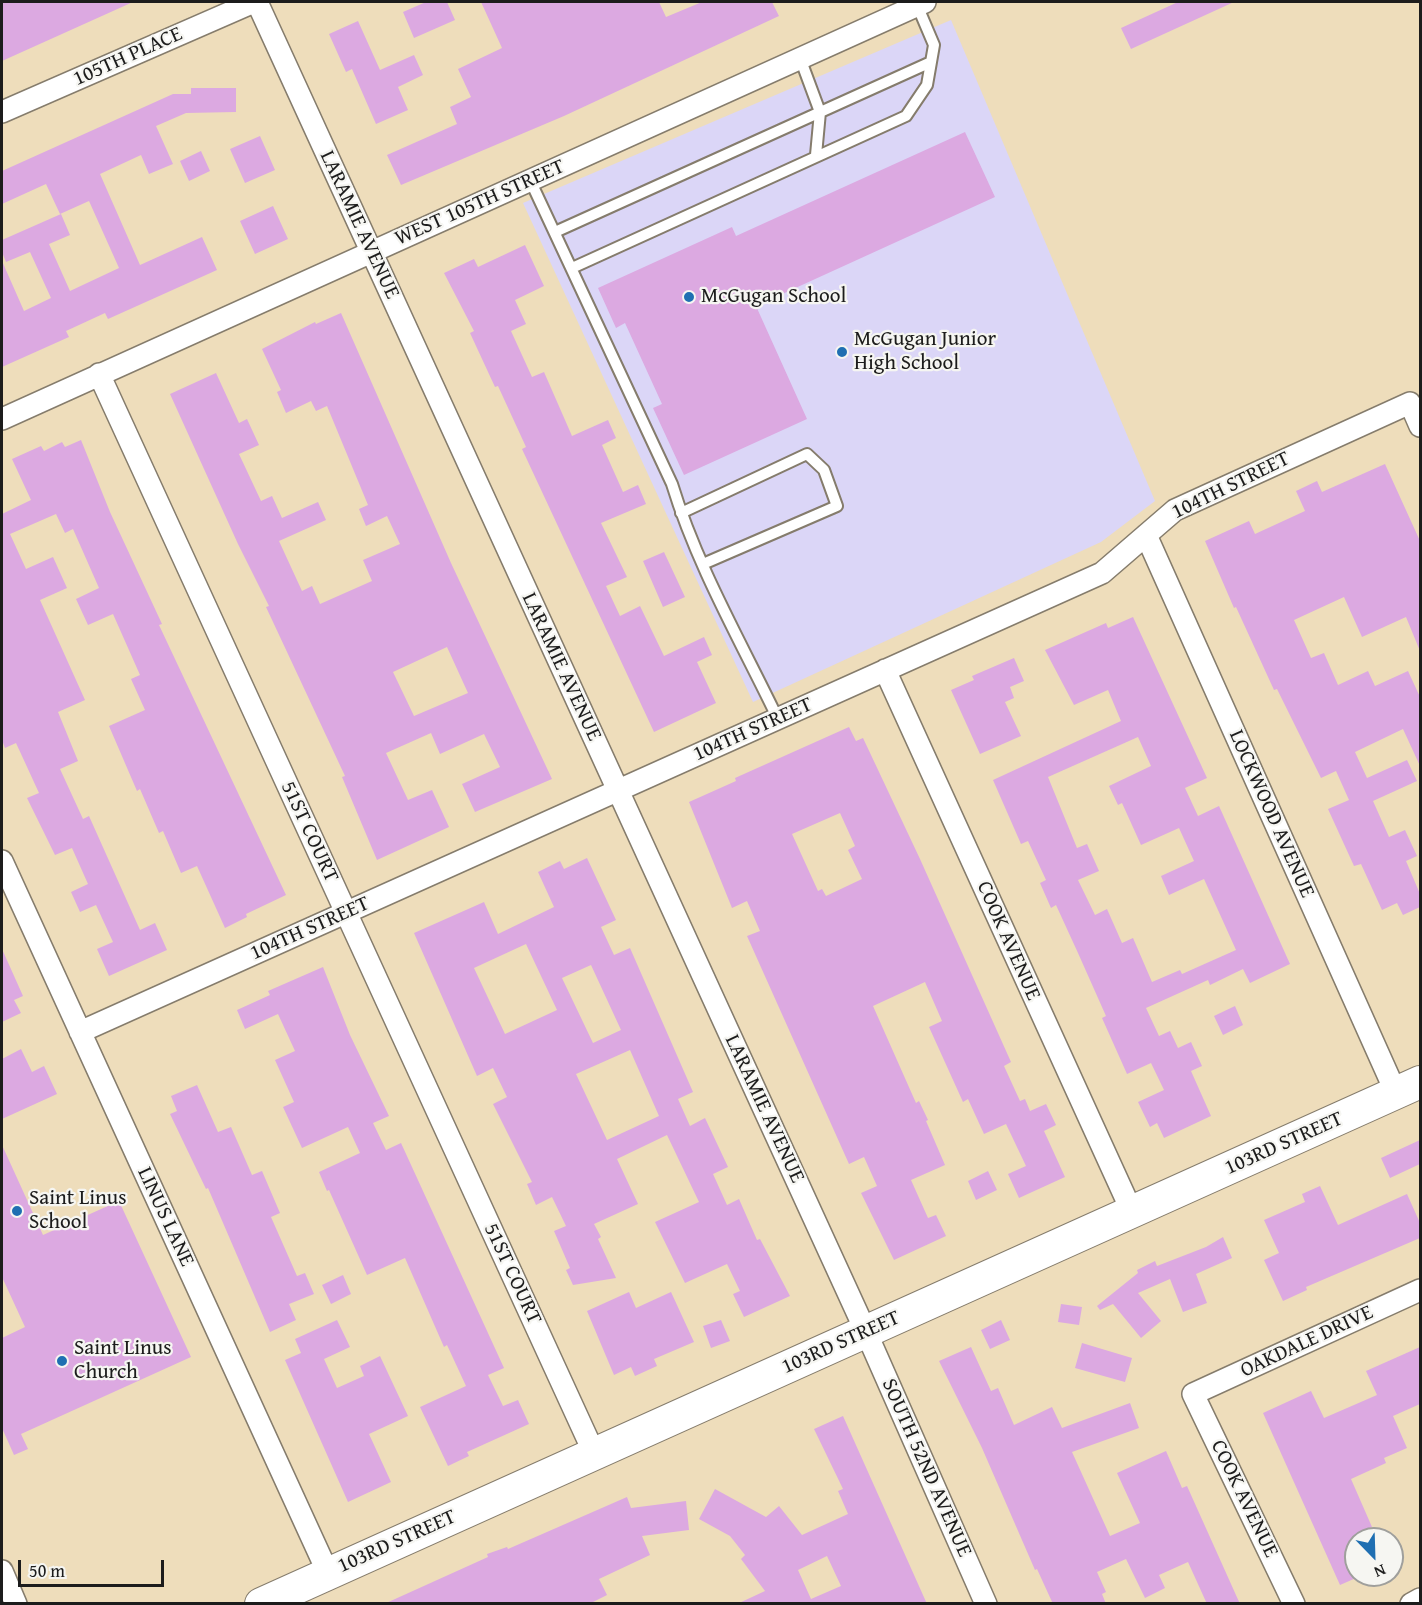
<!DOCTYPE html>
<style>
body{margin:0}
#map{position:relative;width:1422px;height:1605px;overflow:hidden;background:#edb;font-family:"Gentium Book Plus",serif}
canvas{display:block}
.frame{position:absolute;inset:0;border:3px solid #1c1c1c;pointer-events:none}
.north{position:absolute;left:1344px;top:1527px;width:60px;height:60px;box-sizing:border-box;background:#f6f6f2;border:2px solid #9f9f9c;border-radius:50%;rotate:157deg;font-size:16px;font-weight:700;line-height:24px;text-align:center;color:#1c1c1c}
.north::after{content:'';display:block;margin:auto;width:21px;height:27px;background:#1f6fb2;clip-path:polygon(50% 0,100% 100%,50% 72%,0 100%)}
.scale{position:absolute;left:18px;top:1560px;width:146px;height:27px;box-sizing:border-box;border:3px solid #1c1c1c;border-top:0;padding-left:8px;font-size:18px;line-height:21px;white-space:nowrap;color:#1c1c1c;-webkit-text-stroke:4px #f6f6f2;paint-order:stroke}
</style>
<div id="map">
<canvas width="1422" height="1605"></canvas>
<div class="frame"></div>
<div class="north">N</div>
<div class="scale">50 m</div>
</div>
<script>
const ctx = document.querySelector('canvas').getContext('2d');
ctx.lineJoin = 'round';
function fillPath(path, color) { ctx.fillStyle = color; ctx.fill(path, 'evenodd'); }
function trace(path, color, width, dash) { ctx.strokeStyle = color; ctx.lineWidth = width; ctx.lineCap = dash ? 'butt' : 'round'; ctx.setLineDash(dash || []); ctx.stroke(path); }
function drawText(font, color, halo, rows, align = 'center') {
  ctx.font = font + ' "Gentium Book Plus",serif'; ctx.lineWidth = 4.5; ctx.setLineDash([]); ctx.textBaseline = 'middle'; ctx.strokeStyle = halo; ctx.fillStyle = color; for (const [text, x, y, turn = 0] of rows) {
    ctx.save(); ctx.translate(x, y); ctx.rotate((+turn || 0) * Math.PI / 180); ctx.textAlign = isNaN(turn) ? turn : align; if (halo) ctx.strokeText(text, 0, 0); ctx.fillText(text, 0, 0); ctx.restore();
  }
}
fillPath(new Path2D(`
 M 951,20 L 1155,501 L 1101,542 L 753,702 L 523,203 Z`), '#dbd6f7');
fillPath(new Path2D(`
 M 2,2 L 133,2 L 2,61 Z
 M 426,2 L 447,2 L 455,20 L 414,38 L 403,12 Z
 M 481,2 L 659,2 L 666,17 L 702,2 L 772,2 L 779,16 L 564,116 L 401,185 L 387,155 L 457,124 L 450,107 L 471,97 L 458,69 L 502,48 Z
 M 1178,2 L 1234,2 L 1131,49 L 1121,28 Z
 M 358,21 L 380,70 L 414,55 L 423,75 L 398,87 L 408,110 L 376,124 L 352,69 L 346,72 L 329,34 Z
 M 191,88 L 236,88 L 236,112 L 186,113 L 156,126 L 173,164 L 149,174 L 141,155 L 100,174 L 140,265 L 202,237 L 217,270 L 108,319 L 105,313 L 66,331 L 69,337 L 2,367 L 2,261 L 24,311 L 51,298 L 30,252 L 6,262 L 2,252 L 2,240 L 61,214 L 70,235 L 49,244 L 70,291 L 119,268 L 89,201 L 60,214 L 46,184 L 2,204 L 2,171 L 173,94 L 191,94 Z
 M 965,132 L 995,197 L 756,306 L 807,419 L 684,475 L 653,408 L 662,404 L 625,323 L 616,328 L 598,288 L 732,227 L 736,236 Z
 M 260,136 L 275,170 L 245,183 L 230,149 Z
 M 201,151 L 210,171 L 189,181 L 180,161 Z
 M 273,206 L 288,239 L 255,254 L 240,221 Z
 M 525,245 L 544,286 L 515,300 L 526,324 L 511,331 L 532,377 L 544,372 L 572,436 L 608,420 L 616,438 L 602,445 L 623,492 L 638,485 L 646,504 L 601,523 L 627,577 L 606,586 L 620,616 L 640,606 L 664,656 L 704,637 L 712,655 L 697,662 L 716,703 L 654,732 L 522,449 L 526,447 L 498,386 L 495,387 L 470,333 L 474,331 L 444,273 L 474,259 L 478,267 Z
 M 341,313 L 451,563 L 552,779 L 475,812 L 462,784 L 500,767 L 484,734 L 440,754 L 431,733 L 386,753 L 408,800 L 432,790 L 449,827 L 377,860 L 342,777 L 345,776 L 266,607 L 269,606 L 238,544 L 170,394 L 216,373 L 239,423 L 247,419 L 259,445 L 239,454 L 261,501 L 272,496 L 282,518 L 318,502 L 326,520 L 279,541 L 302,591 L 312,586 L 320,604 L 372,581 L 363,560 L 400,544 L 387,516 L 366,526 L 359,509 L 368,505 L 327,406 L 316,411 L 311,401 L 286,413 L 277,392 L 281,390 L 262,349 L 315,322 L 316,324 ZM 447,647 L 468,693 L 414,716 L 393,672 Z
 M 81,440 L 110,512 L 162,624 L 159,625 L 286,895 L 246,914 L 247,917 L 225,928 L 197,866 L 181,873 L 163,831 L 159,833 L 140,789 L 137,791 L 109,726 L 145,710 L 131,679 L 140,675 L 113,614 L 88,625 L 76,599 L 99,588 L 73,529 L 65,533 L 56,514 L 10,534 L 26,569 L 53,557 L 67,588 L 40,600 L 85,700 L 58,712 L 78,761 L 60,769 L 83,819 L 89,816 L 140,930 L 155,923 L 167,950 L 109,976 L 97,949 L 113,942 L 96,905 L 80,912 L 71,892 L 88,884 L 72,848 L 55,855 L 27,798 L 39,793 L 16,743 L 5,748 L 2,740 L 2,514 L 31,500 L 12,459 L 41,446 L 44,451 L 62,442 L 65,447 Z
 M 1385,464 L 1420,541 L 1420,651 L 1406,617 L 1362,637 L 1344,597 L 1294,620 L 1311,658 L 1324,653 L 1338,685 L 1368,671 L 1375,686 L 1408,671 L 1420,697 L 1420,766 L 1403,729 L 1355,752 L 1367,778 L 1407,760 L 1417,781 L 1373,801 L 1389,837 L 1405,830 L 1417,856 L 1406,861 L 1420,894 L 1420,907 L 1403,915 L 1397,903 L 1382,910 L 1361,864 L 1354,866 L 1328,809 L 1349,800 L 1336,771 L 1321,778 L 1277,689 L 1274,690 L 1236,607 L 1234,608 L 1205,541 L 1249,521 L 1255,534 L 1305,511 L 1296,491 L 1317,481 L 1322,492 Z
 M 664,552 L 685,597 L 663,607 L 643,561 Z
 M 1133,617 L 1207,778 L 1185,788 L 1198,816 L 1219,806 L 1290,964 L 1250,983 L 1243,969 L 1210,985 L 1208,980 L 1146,1008 L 1159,1036 L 1170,1031 L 1178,1048 L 1191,1042 L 1202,1066 L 1191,1071 L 1211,1116 L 1164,1138 L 1157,1123 L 1150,1127 L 1138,1102 L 1164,1090 L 1151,1063 L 1127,1074 L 1102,1018 L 1106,1016 L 1078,953 L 1056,905 L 1051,908 L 1040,883 L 1046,880 L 1028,841 L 1021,844 L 993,780 L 1121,721 L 1108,690 L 1074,705 L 1045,650 L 1106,623 L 1108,628 ZM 1138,737 L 1151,766 L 1109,786 L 1118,805 L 1122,803 L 1141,845 L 1179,828 L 1194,861 L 1161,876 L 1169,895 L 1204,879 L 1236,950 L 1182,974 L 1180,970 L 1152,982 L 1133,938 L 1122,943 L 1107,909 L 1095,915 L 1078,880 L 1099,871 L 1087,844 L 1077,848 L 1048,777 Z
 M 1014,658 L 1024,681 L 1010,687 L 1014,698 L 1005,702 L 1021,736 L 980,754 L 951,690 L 974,680 L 972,676 Z
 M 849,727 L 856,741 L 863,738 L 920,859 L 1011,1062 L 1004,1066 L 1020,1101 L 1025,1099 L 1030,1111 L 1046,1104 L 1056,1125 L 1044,1131 L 1065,1177 L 1019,1198 L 1008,1174 L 1026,1166 L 1006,1124 L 984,1134 L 968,1099 L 963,1102 L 929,1027 L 942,1021 L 925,982 L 873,1006 L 916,1103 L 919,1101 L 928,1120 L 926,1121 L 945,1165 L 911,1180 L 928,1218 L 936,1215 L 946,1236 L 894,1260 L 861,1193 L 877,1186 L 864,1157 L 849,1164 L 747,936 L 760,931 L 747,901 L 732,908 L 689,802 L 736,781 L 735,778 ZM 840,813 L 855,846 L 848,850 L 862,879 L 826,896 L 822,889 L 818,891 L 792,834 Z
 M 587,858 L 616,920 L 601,927 L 614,955 L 630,948 L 693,1092 L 678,1099 L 690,1126 L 705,1118 L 728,1167 L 713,1174 L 727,1205 L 739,1199 L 757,1240 L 760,1239 L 790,1296 L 744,1317 L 733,1294 L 740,1291 L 727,1264 L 685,1283 L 655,1222 L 699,1202 L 667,1135 L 617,1159 L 638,1204 L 594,1224 L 601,1237 L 598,1239 L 616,1278 L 573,1285 L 566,1270 L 570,1268 L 554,1231 L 566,1226 L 552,1197 L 536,1205 L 527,1184 L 532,1182 L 493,1104 L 507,1097 L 493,1068 L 477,1076 L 414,933 L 484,902 L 498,934 L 554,907 L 538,872 L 560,861 L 564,869 ZM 526,944 L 557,1010 L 505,1034 L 474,968 ZM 591,965 L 621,1030 L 593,1043 L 562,978 ZM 630,1050 L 659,1116 L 607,1140 L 576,1074 Z
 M 2,949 L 23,996 L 14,1000 L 21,1013 L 2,1022 Z
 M 323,967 L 350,1035 L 389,1116 L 373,1123 L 386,1150 L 401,1143 L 504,1368 L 488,1375 L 503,1406 L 518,1400 L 529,1424 L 467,1452 L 469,1456 L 448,1466 L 420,1407 L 466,1386 L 447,1345 L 444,1347 L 405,1258 L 367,1275 L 329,1190 L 327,1191 L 319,1172 L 360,1153 L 348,1127 L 302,1148 L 283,1107 L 294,1102 L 275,1060 L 295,1051 L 278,1014 L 245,1029 L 237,1010 L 270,995 L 268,991 Z
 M 1235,1006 L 1243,1025 L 1223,1035 L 1214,1016 Z
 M 21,1049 L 32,1072 L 44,1066 L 57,1094 L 2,1119 L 2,1059 Z
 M 197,1085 L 218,1132 L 231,1127 L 252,1175 L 262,1171 L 280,1213 L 271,1217 L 297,1276 L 305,1273 L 314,1294 L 289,1304 L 296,1320 L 270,1332 L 208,1188 L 206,1189 L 170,1114 L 177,1111 L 171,1096 Z
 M 1420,1140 L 1420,1164 L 1390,1178 L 1381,1158 Z
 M 2,1145 L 43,1235 L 119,1201 L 191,1357 L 21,1434 L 28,1449 L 14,1455 L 2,1428 L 2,1338 L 25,1327 L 2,1277 Z
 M 988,1171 L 997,1190 L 976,1200 L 968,1181 Z
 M 1320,1186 L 1338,1225 L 1407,1194 L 1420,1223 L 1420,1238 L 1306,1287 L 1307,1290 L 1283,1301 L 1264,1260 L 1279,1253 L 1264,1220 L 1305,1202 L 1302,1194 Z
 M 1223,1237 L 1232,1258 L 1196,1274 L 1207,1303 L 1183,1312 L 1170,1279 L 1138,1293 L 1161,1321 L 1141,1338 L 1113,1304 L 1100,1310 L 1097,1306 L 1138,1273 L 1137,1270 L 1155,1261 L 1157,1266 L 1206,1247 Z
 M 343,1275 L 351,1294 L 331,1304 L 322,1285 Z
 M 629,1292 L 636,1308 L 671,1292 L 694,1342 L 654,1359 L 657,1366 L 635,1376 L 631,1367 L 614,1375 L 587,1311 Z
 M 1061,1304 L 1082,1307 L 1079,1325 L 1058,1322 Z
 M 337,1320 L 350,1347 L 324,1359 L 337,1388 L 364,1376 L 360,1366 L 380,1356 L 408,1416 L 369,1434 L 391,1482 L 348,1502 L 285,1360 L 301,1353 L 295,1339 Z
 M 721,1320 L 730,1341 L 711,1348 L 703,1326 Z
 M 1001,1320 L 1010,1340 L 990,1349 L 981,1330 Z
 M 1082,1343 L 1132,1358 L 1125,1382 L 1075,1368 Z
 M 971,1347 L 991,1391 L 998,1388 L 1014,1425 L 1052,1407 L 1062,1428 L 1130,1403 L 1139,1428 L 1072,1452 L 1110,1536 L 1140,1523 L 1117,1473 L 1166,1451 L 1182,1488 L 1187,1486 L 1240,1604 L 1207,1604 L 1188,1562 L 1159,1575 L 1165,1588 L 1145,1598 L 1126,1559 L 1097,1572 L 1106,1592 L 1102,1594 L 1106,1604 L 1053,1604 L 1037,1569 L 1035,1570 L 982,1448 L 939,1361 Z
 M 1420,1347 L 1420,1404 L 1393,1416 L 1407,1448 L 1384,1458 L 1386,1463 L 1351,1479 L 1372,1527 L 1356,1534 L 1356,1578 L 1340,1585 L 1263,1413 L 1311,1391 L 1324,1418 L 1377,1395 L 1366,1371 Z
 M 843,1416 L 927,1604 L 737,1604 L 765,1591 L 741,1559 L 745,1555 L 730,1536 L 699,1519 L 715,1489 L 766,1517 L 779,1506 L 802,1535 L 848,1514 L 838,1491 L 843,1489 L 814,1429 ZM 827,1556 L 841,1586 L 811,1599 L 798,1570 Z
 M 627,1497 L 631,1508 L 686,1501 L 689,1530 L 642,1536 L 650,1555 L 599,1579 L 607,1595 L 589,1604 L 384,1604 L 488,1557 L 487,1554 L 507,1547 L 508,1549 Z`), '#dca9e1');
const lane = new Path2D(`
 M 800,58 L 820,112 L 816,155
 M 530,180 L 672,484 C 697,566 741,642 778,719
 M 555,232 L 931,62
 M 572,268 L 906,116 L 927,85 L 934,45 L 917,5
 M 681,513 L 807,454 L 824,470 L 837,506 L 703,564`);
const street = new Path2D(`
 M 257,2 L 866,1332 L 986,1604
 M 2,112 L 254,2
 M 99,374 L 594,1453
 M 2,419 L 925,2
 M 1146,535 L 1396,1093
 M 885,670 L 1132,1212
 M 2,861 L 328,1573
 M 80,1032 L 1102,573 L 1175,510 L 1410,403 L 1420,426
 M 2,1571 L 16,1604
 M 1294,1604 L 1193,1394 L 1420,1290
 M 1411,1604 L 1420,1599`);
const secondary = new Path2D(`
 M 261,1604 L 1420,1082`);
trace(lane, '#857c6c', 14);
trace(street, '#857c6c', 24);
trace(secondary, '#857c6c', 34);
trace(lane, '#fff', 10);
trace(street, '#fff', 21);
trace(secondary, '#fff', 32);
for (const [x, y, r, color] of [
 [689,297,6,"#1f6fb2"],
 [842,352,6,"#1f6fb2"],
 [17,1211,6,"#1f6fb2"],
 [62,1361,6,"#1f6fb2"]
]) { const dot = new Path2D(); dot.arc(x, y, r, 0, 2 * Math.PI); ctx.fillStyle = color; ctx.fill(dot); trace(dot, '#f6f6f2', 2); }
drawText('21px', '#1c1c1c', '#f6f6f2', [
 ["105TH PLACE",128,57,-24],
 ["WEST 105TH STREET",480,203,-24],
 ["LARAMIE AVENUE",359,225,65],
 ["104TH STREET",1231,486,-26],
 ["LARAMIE AVENUE",561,667,65],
 ["104TH STREET",753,730,-24],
 ["LOCKWOOD AVENUE",1271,814,66],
 ["51ST COURT",309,832,65],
 ["104TH STREET",310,929,-24],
 ["COOK AVENUE",1008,941,66],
 ["LARAMIE AVENUE",764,1109,65],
 ["103RD STREET",1284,1144,-24],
 ["LINUS LANE",165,1217,65],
 ["51ST COURT",512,1274,65],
 ["OAKDALE DRIVE",1307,1342,-25],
 ["103RD STREET",841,1343,-24],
 ["SOUTH 52ND AVENUE",926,1468,66],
 ["COOK AVENUE",1244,1499,64],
 ["103RD STREET",397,1542,-24]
]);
drawText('21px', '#1c1c1c', '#f6f6f2', [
 ["McGugan School",701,297],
 ["McGugan Junior",854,340],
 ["High School",854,364],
 ["Saint Linus",29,1199],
 ["School",29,1223],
 ["Saint Linus",74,1349],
 ["Church",74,1373]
], 'left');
</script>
